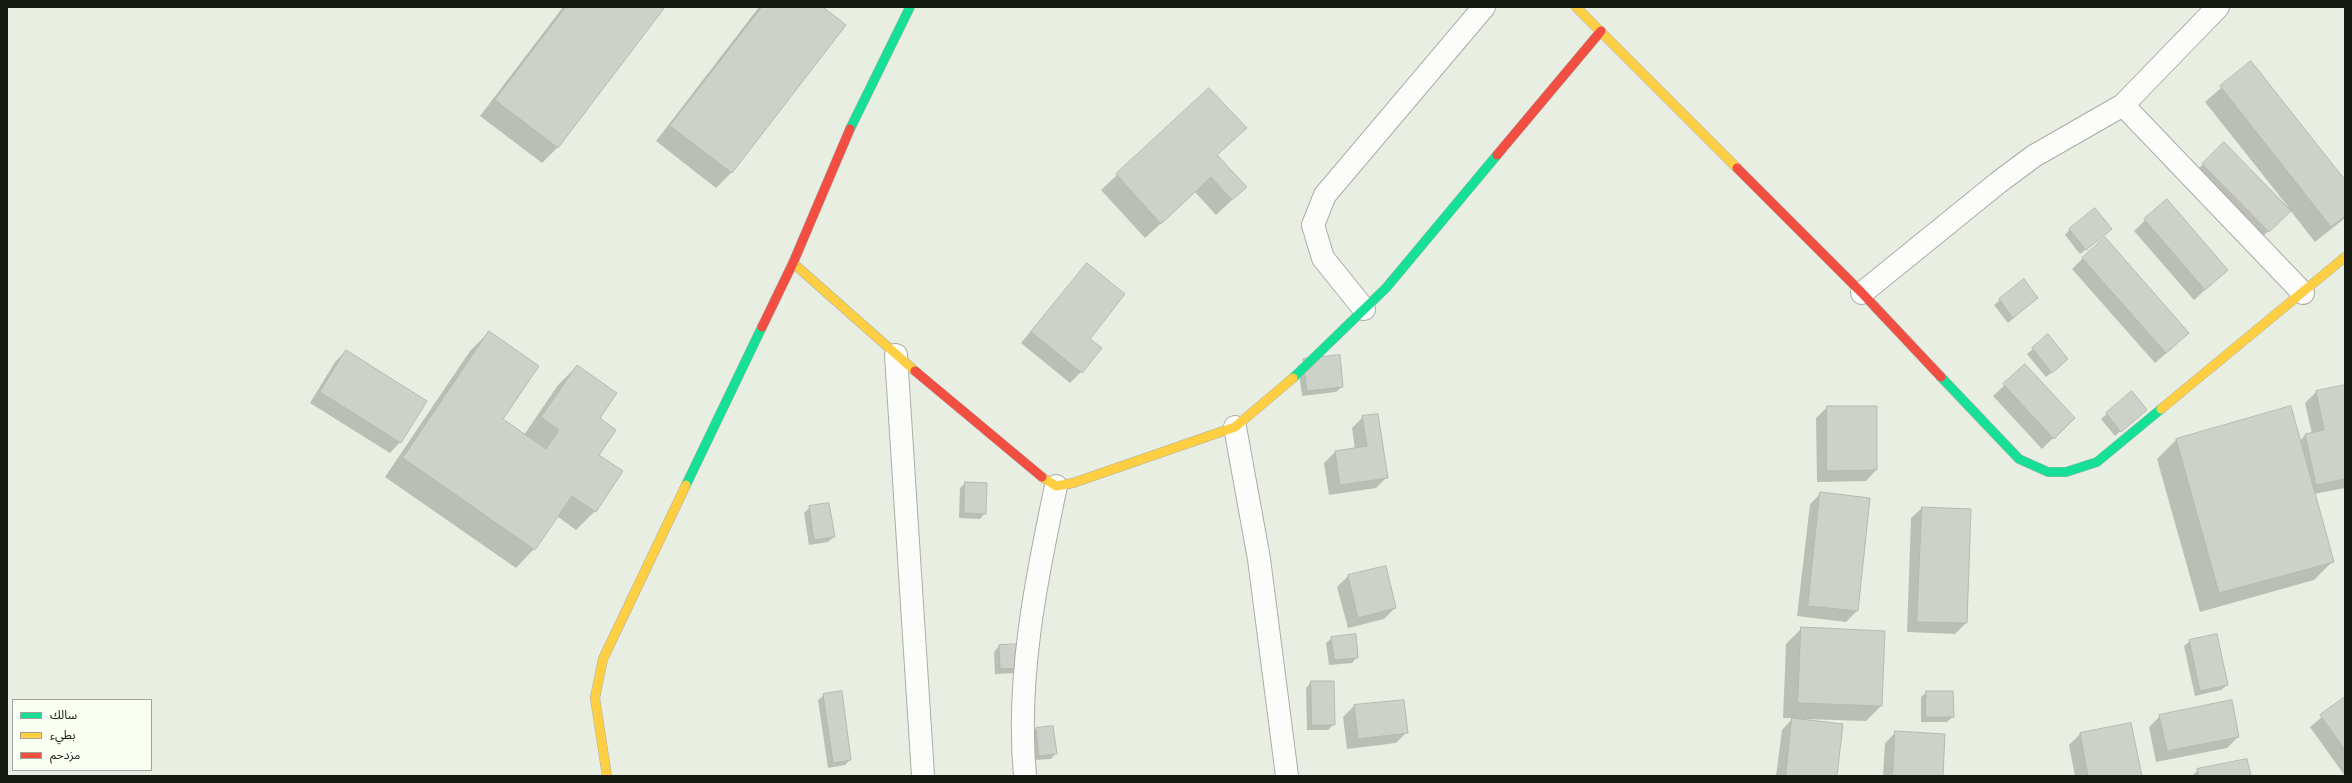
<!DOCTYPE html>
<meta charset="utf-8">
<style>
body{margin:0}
#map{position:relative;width:2352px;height:783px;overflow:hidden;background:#e9eee3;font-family:Helvetica,"Noto Sans Arabic",sans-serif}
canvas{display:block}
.frame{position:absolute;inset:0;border:8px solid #171a13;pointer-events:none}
.legend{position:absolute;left:12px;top:699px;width:140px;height:72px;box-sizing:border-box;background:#f9fff2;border:1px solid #9fa399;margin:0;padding:5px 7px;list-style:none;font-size:12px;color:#171a13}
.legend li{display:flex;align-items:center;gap:8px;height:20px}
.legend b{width:20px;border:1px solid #9fa399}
</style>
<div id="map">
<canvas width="2352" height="783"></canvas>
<div class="frame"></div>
<ul class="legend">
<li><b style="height:5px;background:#16e098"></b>سالك</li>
<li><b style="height:5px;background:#ffcf43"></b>بطيء</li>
<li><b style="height:5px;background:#f24e42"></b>مزدحم</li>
</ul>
</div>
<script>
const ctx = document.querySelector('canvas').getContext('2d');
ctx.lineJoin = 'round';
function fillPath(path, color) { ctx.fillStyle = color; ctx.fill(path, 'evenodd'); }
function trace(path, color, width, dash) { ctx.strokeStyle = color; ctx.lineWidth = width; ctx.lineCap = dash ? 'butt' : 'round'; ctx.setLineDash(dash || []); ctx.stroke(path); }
fillPath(new Path2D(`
 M 563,7 L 664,7 L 557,148 L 542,163 L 480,116 Z
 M 759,7 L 821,7 L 844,25 L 731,173 L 716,188 L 656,141 Z
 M 2251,62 L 2345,181 L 2345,218 L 2315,242 L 2290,210 L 2257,242 L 2192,175 L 2224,144 L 2290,209 L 2205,102 Z
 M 1209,89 L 1217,155 L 1246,187 L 1216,215 L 1195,192 L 1145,238 L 1101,190 Z
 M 2166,200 L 2227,270 L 2194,300 L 2134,231 Z
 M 2070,229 L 2105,234 L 2080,254 L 2065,235 Z
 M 2083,258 L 2177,344 L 2155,363 L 2072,269 Z
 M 1087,264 L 1088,339 L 1081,372 L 1070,383 L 1021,343 Z
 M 2023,280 L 2037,298 L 2008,323 L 1994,305 Z
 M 489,332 L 501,419 L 524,435 L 558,385 L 577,366 L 599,419 L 595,511 L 576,530 L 557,516 L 534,549 L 516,568 L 385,477 L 470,351 Z
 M 2033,349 L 2062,364 L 2046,377 L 2027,354 Z
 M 346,351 L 400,442 L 390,453 L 310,403 L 335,362 Z
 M 1298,365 L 1342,387 L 1336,392 L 1302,396 Z
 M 2025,366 L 2074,418 L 2042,449 L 1993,396 Z
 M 2344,386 L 2345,488 L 2314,494 L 2333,561 L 2314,580 L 2200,612 L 2157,459 L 2176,440 L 2291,408 L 2300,441 L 2305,435 L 2312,434 L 2305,403 L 2316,392 Z
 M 2132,393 L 2146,409 L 2115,436 L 2101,419 Z
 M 1827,407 L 1876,407 L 1876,470 L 1866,481 L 1817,482 L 1816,418 Z
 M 1363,417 L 1387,477 L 1376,488 L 1329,495 L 1324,463 L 1335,452 L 1355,449 L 1352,428 Z
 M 965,483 L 986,484 L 985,513 L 980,519 L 959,518 L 960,488 Z
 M 1821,493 L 1857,611 L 1846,622 L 1797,616 L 1810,504 Z
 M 810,507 L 834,537 L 828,542 L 809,545 L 804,513 Z
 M 1922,508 L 1970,510 L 1966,623 L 1955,634 L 1907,632 L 1911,518 Z
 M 1385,567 L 1395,608 L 1384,619 L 1348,628 L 1337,587 L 1348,576 Z
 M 1802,628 L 1884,632 L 1881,706 L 1866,721 L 1805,719 L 1836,776 L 1776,776 L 1782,730 L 1793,718 L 1783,718 L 1786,644 Z
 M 1332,638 L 1357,657 L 1352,663 L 1329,665 L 1326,643 Z
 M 2190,641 L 2227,685 L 2221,690 L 2195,696 L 2184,646 Z
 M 1021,645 L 1017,673 L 995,674 L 994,652 L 999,646 Z
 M 1311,682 L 1334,724 L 1328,730 L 1307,730 L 1306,688 Z
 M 1927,692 L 1953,717 L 1947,722 L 1921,722 L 1921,697 Z
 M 824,695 L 850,760 L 845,765 L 828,768 L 818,700 Z
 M 2345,698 L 2345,776 L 2310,727 Z
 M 1403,701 L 1407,732 L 1396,743 L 1347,749 L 1343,717 L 1354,706 Z
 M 2160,716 L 2238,737 L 2227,748 L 2156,762 L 2149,727 Z
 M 1053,727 L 1056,753 L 1051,759 L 1034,760 L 1031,734 L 1036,729 Z
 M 1896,732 L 1942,776 L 1883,776 L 1885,743 Z
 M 2080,734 L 2141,776 L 2075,776 L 2069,745 Z
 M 2198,770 L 2250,776 L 2192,776 Z`), '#0003');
const building = new Path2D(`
 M 566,7 L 665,7 L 558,148 L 495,100 Z
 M 762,7 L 823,7 L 846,25 L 732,173 L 670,126 Z
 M 2251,61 L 2345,180 L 2345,216 L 2331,227 L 2220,86 Z
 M 1209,88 L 1247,128 L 1217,155 L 1247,187 L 1232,200 L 1211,177 L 1161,224 L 1116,174 Z
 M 2224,142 L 2291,211 L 2269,232 L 2202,164 Z
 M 2167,199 L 2228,270 L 2205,290 L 2144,219 Z
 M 2095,208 L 2112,229 L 2086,250 L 2069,229 Z
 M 2105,237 L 2189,333 L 2166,353 L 2082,258 Z
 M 1087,263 L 1125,294 L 1090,339 L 1102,348 L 1082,373 L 1031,332 Z
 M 2024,279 L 2038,298 L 2013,318 L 1999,299 Z
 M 489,331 L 539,366 L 503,419 L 546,449 L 559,430 L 541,417 L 577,365 L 617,393 L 600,418 L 616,430 L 599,455 L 623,471 L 596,512 L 572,496 L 535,550 L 403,458 Z
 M 2048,334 L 2068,359 L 2052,373 L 2032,348 Z
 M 346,350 L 427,401 L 401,443 L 320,392 Z
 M 1340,355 L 1343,387 L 1307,391 L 1303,359 Z
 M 2025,364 L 2075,418 L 2054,439 L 2003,384 Z
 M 2345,385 L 2345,479 L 2316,485 L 2305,434 L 2324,430 L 2316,391 Z
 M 2132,391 L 2147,410 L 2121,432 L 2106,413 Z
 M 1827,406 L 1877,406 L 1877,470 L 1827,471 Z
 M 2291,406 L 2334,562 L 2219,593 L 2176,439 Z
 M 1378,414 L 1388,478 L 1340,485 L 1335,451 L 1367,446 L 1362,416 Z
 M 965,482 L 987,483 L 986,514 L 964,513 Z
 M 1820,492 L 1870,498 L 1858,611 L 1808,606 Z
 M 829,503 L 835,537 L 814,540 L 809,506 Z
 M 1922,507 L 1971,509 L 1967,623 L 1917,622 Z
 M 1386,566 L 1396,608 L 1358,618 L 1348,575 Z
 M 1801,627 L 1885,631 L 1882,706 L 1798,703 Z
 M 1356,634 L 1358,658 L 1334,660 L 1331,637 Z
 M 2217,634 L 2228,685 L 2200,691 L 2189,640 Z
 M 1022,644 L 1023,668 L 1000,669 L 999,645 Z
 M 1311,681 L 1334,681 L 1335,725 L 1312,725 Z
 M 842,691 L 851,760 L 833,763 L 823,694 Z
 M 1926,691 L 1953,691 L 1954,717 L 1926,717 Z
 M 2345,697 L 2345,750 L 2320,715 Z
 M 1404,700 L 1408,733 L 1358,739 L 1354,705 Z
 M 2232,700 L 2239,737 L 2167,751 L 2159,715 Z
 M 1792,718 L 1843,724 L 1837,776 L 1786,776 Z
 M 2131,723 L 2142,776 L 2088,776 L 2080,733 Z
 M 1053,726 L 1057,754 L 1039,756 L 1036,728 Z
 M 1895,731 L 1945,734 L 1943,776 L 1893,776 Z
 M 2247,759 L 2251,776 L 2199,776 L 2197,769 Z`);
fillPath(building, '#cdd1c9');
trace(building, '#b5b9b0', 1);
const street = new Path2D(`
 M 2123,105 L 2303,293
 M 1862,293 L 1999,182 L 2034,156 L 2123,105 L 2218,7
 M 1364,309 L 1323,258 L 1313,225 L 1325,195 L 1484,7
 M 896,355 L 923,776
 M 1235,427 L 1259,559 L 1287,776
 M 1025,776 C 1016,679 1036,580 1056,486`);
const fast = new Path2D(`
 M 850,129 L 910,7
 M 1941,377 L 2019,459 L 2048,472 L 2066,472 L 2097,462 L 2161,409
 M 1293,378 L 1386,288 L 1497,155
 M 686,485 L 762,327`);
const slow = new Path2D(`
 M 1576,7 L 1737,168
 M 793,263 L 915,371
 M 2161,409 L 2345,257
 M 1042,477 L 1056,486 L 1073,483 L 1235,427 L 1293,378
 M 607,776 L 595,698 L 603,659 L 686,485`);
const jam = new Path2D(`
 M 1497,155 L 1601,31
 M 1737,168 L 1862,293 L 1941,377
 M 762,327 L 793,263 L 850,129
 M 915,371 L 1042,477`);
trace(street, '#aaaea5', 24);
trace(fast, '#aaaea5', 10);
trace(slow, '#aaaea5', 10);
trace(jam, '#aaaea5', 10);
trace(street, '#fcfcfb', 22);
trace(fast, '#16e098', 9);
trace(slow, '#ffcf43', 9);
trace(jam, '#f24e42', 9);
</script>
